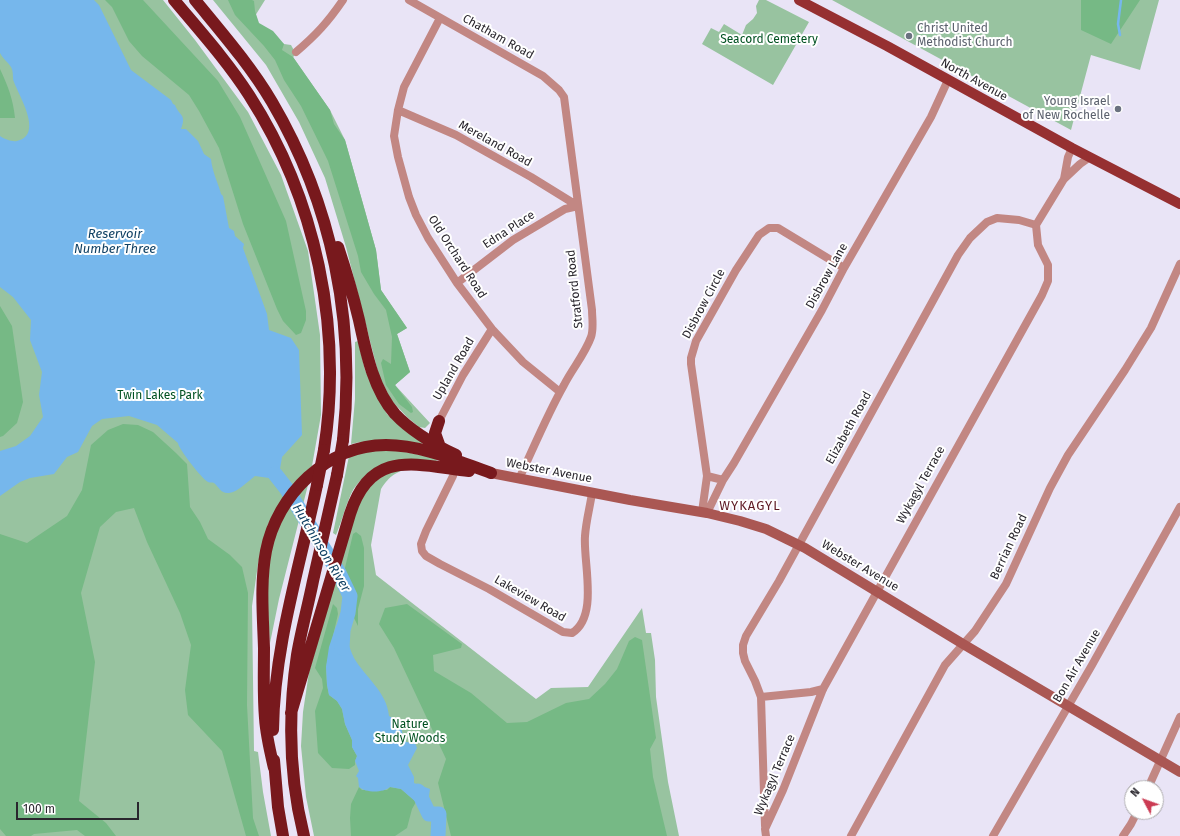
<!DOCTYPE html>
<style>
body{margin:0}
#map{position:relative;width:1180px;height:836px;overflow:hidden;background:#e9e4f6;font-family:"Fira Sans",sans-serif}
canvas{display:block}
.north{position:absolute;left:1124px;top:780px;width:40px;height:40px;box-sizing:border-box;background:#fff;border:1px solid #aaa9ab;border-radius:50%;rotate:311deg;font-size:11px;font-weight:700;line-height:16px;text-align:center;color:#2a272e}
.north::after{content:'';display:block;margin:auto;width:14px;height:18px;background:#cb3b53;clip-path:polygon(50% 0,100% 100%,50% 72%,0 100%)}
.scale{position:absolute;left:16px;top:802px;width:123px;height:18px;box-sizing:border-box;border:2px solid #2a272e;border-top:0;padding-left:5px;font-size:12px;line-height:14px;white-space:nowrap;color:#2a272e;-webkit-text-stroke:3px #fff;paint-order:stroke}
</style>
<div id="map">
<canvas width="1180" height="836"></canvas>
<div class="north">N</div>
<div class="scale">100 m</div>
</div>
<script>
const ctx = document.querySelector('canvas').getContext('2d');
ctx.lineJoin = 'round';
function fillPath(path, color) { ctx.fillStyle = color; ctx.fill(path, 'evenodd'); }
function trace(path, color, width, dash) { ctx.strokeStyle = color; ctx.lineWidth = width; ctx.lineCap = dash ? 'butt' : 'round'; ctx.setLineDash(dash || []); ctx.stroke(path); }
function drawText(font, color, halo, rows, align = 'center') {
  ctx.font = font + ' "Fira Sans",sans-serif'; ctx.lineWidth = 4; ctx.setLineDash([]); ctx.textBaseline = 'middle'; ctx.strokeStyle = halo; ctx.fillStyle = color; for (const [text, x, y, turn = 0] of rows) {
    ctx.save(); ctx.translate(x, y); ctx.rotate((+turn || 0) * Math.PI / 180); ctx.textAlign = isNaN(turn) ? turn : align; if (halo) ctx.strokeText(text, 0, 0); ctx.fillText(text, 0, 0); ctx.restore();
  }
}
fillPath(new Path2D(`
 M 0,0 L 163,0 L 195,40 L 248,112 L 281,175 L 308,251 L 320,335 L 321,415 L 312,466 L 296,481 L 268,524 L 258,564 L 252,606 L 254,751 L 258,752 L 263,792 L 271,836 L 0,836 Z
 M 213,0 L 265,0 L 250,24 L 284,44 L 291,45 L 296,54 L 293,57 L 330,110 L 345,140 L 376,250 L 381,290 L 407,328 L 397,334 L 410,372 L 395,385 L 430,423 L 425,428 L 419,427 L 407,417 L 391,400 L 379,376 L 346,247 L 325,178 L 299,122 L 266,65 Z
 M 759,0 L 766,0 L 809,22 L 773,85 L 702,44 L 711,28 L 719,32 L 724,24 L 742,35 L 746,25 L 753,19 L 757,13 L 756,6 Z
 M 832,0 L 1159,0 L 1140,70 L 1091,55 L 1071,130 Z
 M 358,341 L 365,370 L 387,414 L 401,427 L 423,442 L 422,444 C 396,441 377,438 351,444 L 355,399 L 355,342 Z
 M 391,449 L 435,458 L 437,461 C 409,460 387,456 364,477 C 359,482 354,487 351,494 C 345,507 342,521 336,535 L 333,533 L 349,456 L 366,451 Z
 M 411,468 C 396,472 390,475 381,489 L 371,545 L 376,575 L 536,699 L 551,688 L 588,687 L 642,608 L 646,633 L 651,633 L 655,660 L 656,697 L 668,782 L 679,836 L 314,836 L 306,797 L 301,746 L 303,712 L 309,672 L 359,500 L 365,490 L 386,473 Z
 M 309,481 L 279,599 L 270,643 L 267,598 L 270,550 L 287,507 Z`), '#98c3a0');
fillPath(new Path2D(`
 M 105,0 L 143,0 L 218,81 L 240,117 L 286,221 L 306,311 L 306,320 L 301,333 L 296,335 L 283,321 L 277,309 L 243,224 L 219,148 L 199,111 L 189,95 L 142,56 L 129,41 L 112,7 Z
 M 228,0 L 252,0 L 254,1 L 255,11 L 259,23 L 273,31 L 284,44 L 282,50 L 293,57 L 330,110 L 334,124 L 345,140 L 376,250 L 381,290 L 407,328 L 397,334 L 410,372 L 395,385 L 412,407 L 413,412 L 411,413 L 399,404 L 386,385 L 381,363 L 383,359 L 391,364 L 392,337 L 386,310 L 374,294 L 361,272 L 358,256 L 328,161 L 301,106 L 284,80 L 275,60 L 264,46 L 235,15 Z
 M 1081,0 L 1140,0 L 1111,44 L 1081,30 Z
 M 0,69 C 8,86 13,99 15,118 L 0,118 Z
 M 0,306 L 12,326 L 23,402 L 17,423 L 3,436 L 0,437 Z
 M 123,424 L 138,425 L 153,432 L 176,453 L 187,464 L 190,507 L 200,522 L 208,539 L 230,555 L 242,567 L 248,593 L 247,705 L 253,818 L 259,836 L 246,836 L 222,751 L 188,715 L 185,690 L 191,645 L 180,613 L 147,542 L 134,508 L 116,512 L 100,527 L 81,593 L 95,662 L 79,801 L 106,823 L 116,836 L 85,836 L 77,830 L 34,834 L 31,836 L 6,836 L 0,829 L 0,534 L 27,543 L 67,516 L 82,490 L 91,445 L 108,430 Z
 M 356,532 L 361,536 L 364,548 L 364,586 L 358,609 L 358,626 L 353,616 L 354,605 L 352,593 L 346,583 L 344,572 L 353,534 Z
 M 333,604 L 337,608 L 338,614 L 326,667 L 327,685 L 329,695 L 337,701 L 342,709 L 345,724 L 352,740 L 352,747 L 357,756 L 355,761 L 355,765 L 349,769 L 332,768 L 318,753 L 315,711 L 323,688 L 322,679 L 315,668 Z
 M 407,604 L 462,644 L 461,648 L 433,655 L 434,671 L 471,693 L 507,723 L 527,722 L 566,703 L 589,699 L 605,684 L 617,669 L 629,641 L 635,637 L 642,640 L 656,738 L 650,749 L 653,777 L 667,836 L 451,836 L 438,783 L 446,759 L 394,648 L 379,624 L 385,608 Z
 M 359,787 L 362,790 L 387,790 L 390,787 L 401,789 L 416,802 L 412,809 L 407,828 L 395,836 L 351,836 L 350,818 L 351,804 Z`), '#76b985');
fillPath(new Path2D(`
 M 0,0 L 94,0 L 99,5 L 131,70 L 171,100 L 173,104 L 175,105 C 179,116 187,114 181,129 L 186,129 L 198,141 L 204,154 L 211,159 C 212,171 218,183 221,194 L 223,196 L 229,228 L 234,231 L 235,236 L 244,244 L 243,248 L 267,314 L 269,330 L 291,338 L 299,350 L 302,435 L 282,457 L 280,469 L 269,478 L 255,476 C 248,481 238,492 229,493 C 221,494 219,487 214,483 C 212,482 210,483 208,482 C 202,479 178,448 178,443 L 157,425 L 129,416 L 102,419 L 92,426 L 78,452 L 67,457 L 54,474 L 30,478 L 20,482 L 0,496 L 0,451 L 16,446 L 30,436 L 43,417 L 39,395 L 42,372 L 30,340 L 31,320 L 13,297 L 0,287 L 0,136 C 4,139 12,142 17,141 C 44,135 19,96 14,82 C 12,78 14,72 11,67 C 8,62 3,59 0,53 Z
 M 340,620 C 345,632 348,645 354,658 C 365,677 387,692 389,716 L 401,723 L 402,732 L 406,742 L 415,743 L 417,748 L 408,765 L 414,777 L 414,783 L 430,789 L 427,809 L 424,809 L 401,789 L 390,787 C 383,793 366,793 359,787 L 358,778 L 356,776 L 359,771 L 355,761 L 357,756 L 352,747 L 352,740 L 345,724 L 342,709 L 337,701 L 329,695 L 327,685 L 326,667 L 329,647 L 336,626 Z`), '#76b7ec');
trace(new Path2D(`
 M 1120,35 L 1118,24 L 1121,0`), '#76b7ec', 2.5);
trace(new Path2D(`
 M 275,474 L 286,488 L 339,573 L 350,596 L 348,613 L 343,630 L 342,648
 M 418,791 L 429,814 L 439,814 L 438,836`), '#76b7ec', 15);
trace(new Path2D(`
 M 409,0 L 543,76 L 559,90 L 564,97 L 592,310 C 592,318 594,329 591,337 C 585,354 572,369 564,385 C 547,415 534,447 519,479
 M 440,18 L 404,87 L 398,110 L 394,136 L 398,157 L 409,197 L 416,215 L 428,238 L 457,283 L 492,329 L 523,362 L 560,392
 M 296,52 C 316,35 328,22 343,0
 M 398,110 L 456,135 L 531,177 L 578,206
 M 1064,179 L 1080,164 L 1090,157
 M 457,283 L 513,240 L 565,209 L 578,206
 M 439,421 L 463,375 L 492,329
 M 453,476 L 426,531 L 421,544 L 422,551 L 426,556 L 440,564 L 489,589 L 563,632 L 572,633 C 599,616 583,563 585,536 C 586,521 590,507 592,493
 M 707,476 L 723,480
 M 702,512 L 707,476 L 691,364 L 691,358 L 696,341 L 736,270 L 759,235 L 769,228 L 778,228 L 844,268
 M 707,513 L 723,480 L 734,463 L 822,310 L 844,268 L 931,117 L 948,80
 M 761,697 L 811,692 L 823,689
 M 1148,788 L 1180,717
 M 765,826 L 761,697 L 755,681 L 745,661 L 743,653 L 743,645 L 746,636 L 779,581 L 958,255 L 970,238 L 987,222 L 997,218 L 1019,220 L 1036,225
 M 766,836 L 765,829 L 783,790 L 823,689 L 1042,295 L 1048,281 L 1048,265 L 1038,245 L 1036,225 L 1064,179 L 1068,157 L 1072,148
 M 851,836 L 945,665 L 975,631 L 1006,584 L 1050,488 L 1068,455 L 1125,370 L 1151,328 L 1180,264
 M 993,836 L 1092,665 L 1180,507
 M 1123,836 L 1131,824 L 1137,812`), '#c28783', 8);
trace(new Path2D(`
 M 491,473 L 630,500 L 707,513 L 740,521 L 766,529 L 805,548 L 963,644 L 1180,772`), '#aa5753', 10);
trace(new Path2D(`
 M 799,0 L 887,46 L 1072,148 L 1180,204`), '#963031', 10);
trace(new Path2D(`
 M 174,0 C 200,31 227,61 249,95 C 316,199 343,328 324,450
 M 195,0 C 222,33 250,65 272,102 C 332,204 356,322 343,440
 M 338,247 C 346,271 353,295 359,320 C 366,352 373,389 395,414 C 411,431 435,445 456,455
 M 439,421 L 435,433 L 440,447
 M 291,713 L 350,514 C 371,448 416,465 469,471
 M 273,730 C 274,646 300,566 317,485
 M 274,760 L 278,807 L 283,836
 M 274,768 C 270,751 266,735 265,718 C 263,695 264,671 264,648 C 263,616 260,583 266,551 C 277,495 327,445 386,445 C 422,445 457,461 491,473
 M 304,836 C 289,777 288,715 297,655 C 301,631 308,606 313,581 C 321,546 329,510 337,475`), '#78191d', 12);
trace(new Path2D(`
 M 337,475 L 343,440
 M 317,485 L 324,450`), '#78191d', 12);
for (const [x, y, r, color] of [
 [909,36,4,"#6b7280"],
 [1118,109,4,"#6b7280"]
]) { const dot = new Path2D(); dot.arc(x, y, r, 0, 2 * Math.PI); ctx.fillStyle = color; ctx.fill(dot); trace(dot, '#fff', 1.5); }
drawText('12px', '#5b616d', '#fff', [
 ["Christ United",917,29],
 ["Methodist Church",917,43],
 ["Young Israel",1110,102,"right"],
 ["of New Rochelle",1110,116,"right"]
], 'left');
drawText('12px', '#2a272e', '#fff', [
 ["Chatham Road",498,37,29],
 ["North Avenue",974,80,29],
 ["Mereland Road",495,144,29],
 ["Edna Place",509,230,-33],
 ["Old Orchard Road",457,257,57],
 ["Disbrow Lane",827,276,-61],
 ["Stratford Road",575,289,-96],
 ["Disbrow Circle",704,304,-62],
 ["Upland Road",454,369,-60],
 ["Elizabeth Road",849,428,-61],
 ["Webster Avenue",549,471,11],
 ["Wykagyl Terrace",921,485,-61],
 ["Berrian Road",1009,547,-65],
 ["Webster Avenue",860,566,31],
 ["Lakeview Road",530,599,30],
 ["Bon Air Avenue",1077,666,-60],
 ["Wykagyl Terrace",775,775,-67]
]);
drawText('12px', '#005121', '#fff', [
 ["Seacord Cemetery",769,40],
 ["Twin Lakes Park",160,396],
 ["Nature",410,725],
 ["Study Woods",410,739]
]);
drawText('italic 13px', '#104164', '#fff', [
 ["Reservoir",115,234],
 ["Number Three",115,249],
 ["Hutchinson River",321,548,59]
]);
ctx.letterSpacing = '1px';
drawText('13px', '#5d1823', '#fff', [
 ["WYKAGYL",750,506]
]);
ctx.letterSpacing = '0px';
</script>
